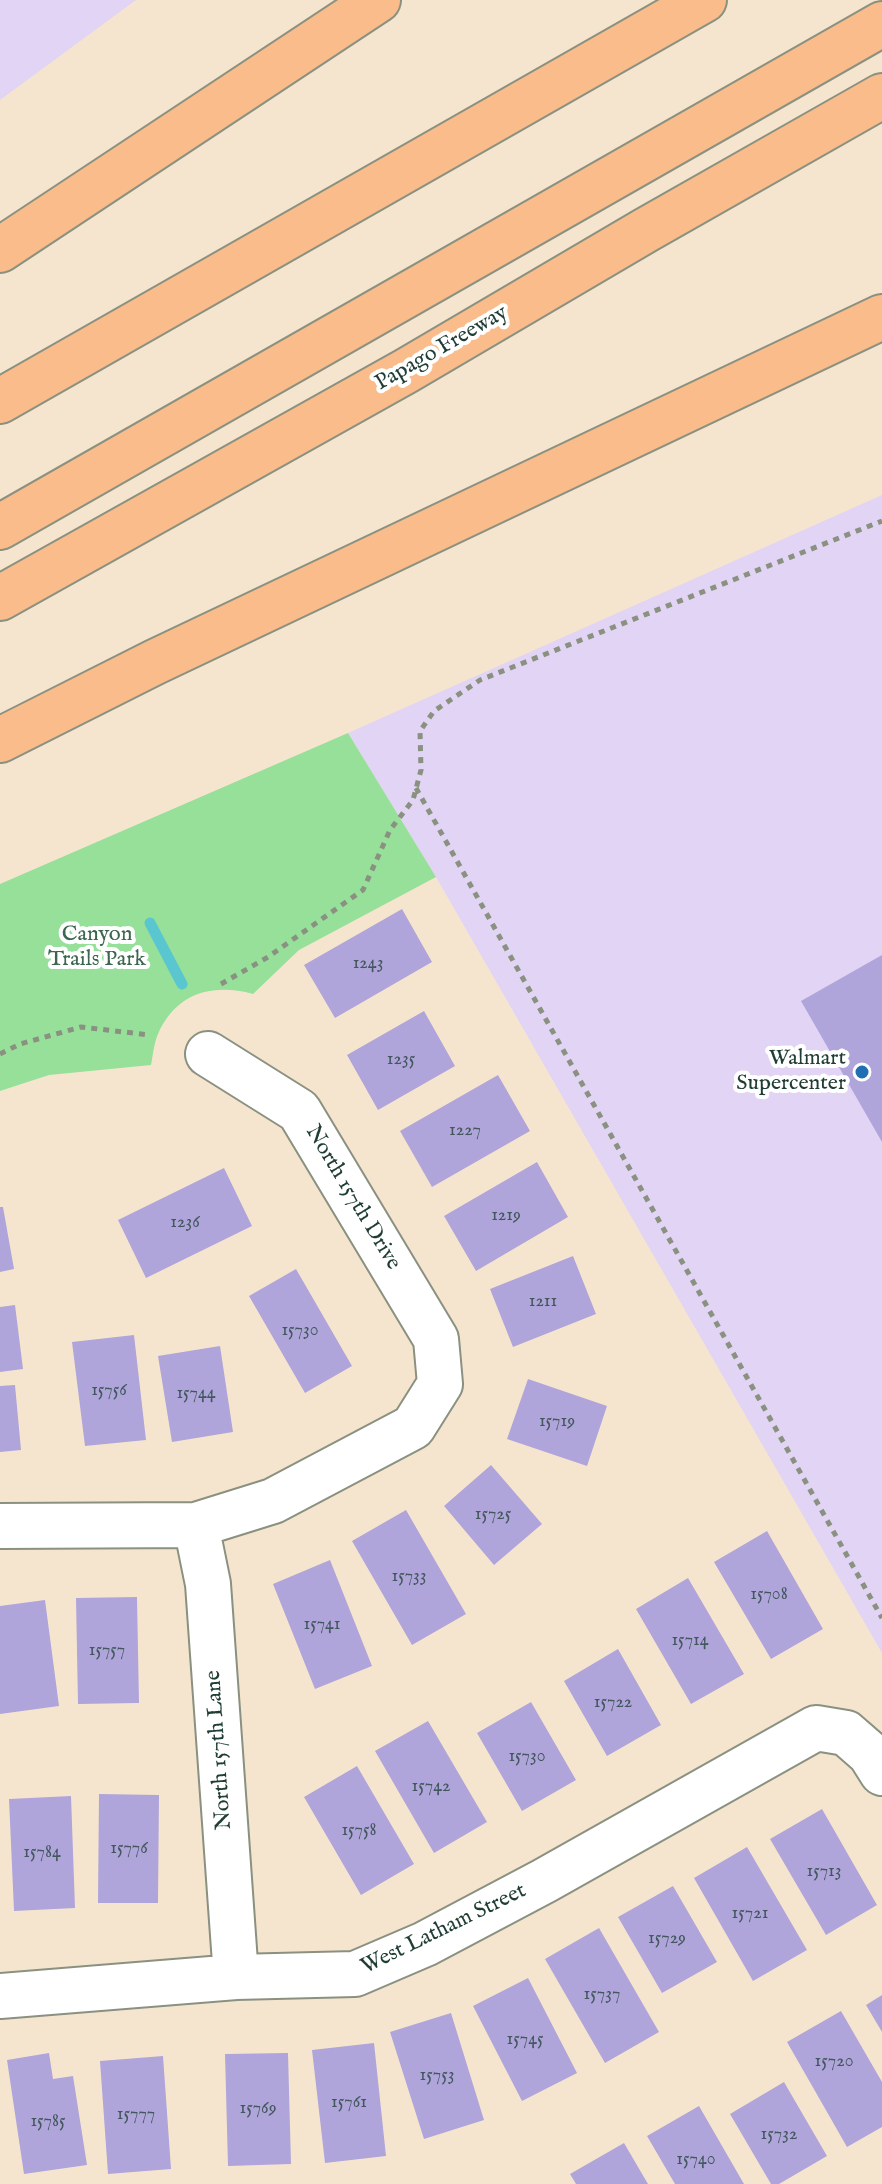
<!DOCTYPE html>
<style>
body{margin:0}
canvas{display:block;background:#f6e5ce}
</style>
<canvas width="882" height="2184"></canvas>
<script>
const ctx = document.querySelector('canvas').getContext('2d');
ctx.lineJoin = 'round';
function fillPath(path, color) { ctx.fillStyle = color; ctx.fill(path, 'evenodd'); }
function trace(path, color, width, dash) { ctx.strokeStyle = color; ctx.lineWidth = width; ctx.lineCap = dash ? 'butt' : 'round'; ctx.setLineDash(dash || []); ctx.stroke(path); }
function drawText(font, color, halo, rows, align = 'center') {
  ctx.font = font + ' "IM FELL English",serif'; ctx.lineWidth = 8; ctx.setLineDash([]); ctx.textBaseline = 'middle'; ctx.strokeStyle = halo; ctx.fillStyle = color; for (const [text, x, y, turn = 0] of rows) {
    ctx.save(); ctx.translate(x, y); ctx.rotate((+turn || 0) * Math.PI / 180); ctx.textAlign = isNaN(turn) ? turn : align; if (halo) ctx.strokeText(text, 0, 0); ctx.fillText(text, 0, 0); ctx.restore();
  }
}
fillPath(new Path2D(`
 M 0,0 L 136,0 L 0,100 Z
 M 882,495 L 882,1653 L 436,877 L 348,733 Z`), '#e1d4f4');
fillPath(new Path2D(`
 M 348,733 L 436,877 L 299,950 L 253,994 C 212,983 176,993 158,1034 C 154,1043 153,1055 151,1065 L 49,1075 L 0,1091 L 0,884 Z`), '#96e09a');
trace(new Path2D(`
 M 150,923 L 182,984`), '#59c6d0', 11);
fillPath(new Path2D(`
 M 402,909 L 432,962 L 335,1018 L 304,965 Z
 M 882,955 L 882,1142 L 801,1001 Z
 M 424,1011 L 455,1066 L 378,1110 L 347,1055 Z
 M 498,1075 L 530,1131 L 432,1187 L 400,1131 Z
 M 537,1162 L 568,1217 L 476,1271 L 444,1216 Z
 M 224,1168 L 252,1226 L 146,1278 L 118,1220 Z
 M 0,1207 L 3,1207 L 14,1269 L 0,1272 Z
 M 573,1256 L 596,1314 L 513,1347 L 490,1289 Z
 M 296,1269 L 352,1366 L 305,1393 L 249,1296 Z
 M 15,1305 L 23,1369 L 0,1372 L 0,1307 Z
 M 134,1335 L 146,1440 L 85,1446 L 72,1342 Z
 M 220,1346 L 233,1432 L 172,1442 L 158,1356 Z
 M 528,1379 L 607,1406 L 587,1466 L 507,1439 Z
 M 15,1385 L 21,1450 L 0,1452 L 0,1386 Z
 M 491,1465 L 542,1524 L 494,1565 L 444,1506 Z
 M 406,1510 L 466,1614 L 412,1645 L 352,1541 Z
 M 767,1531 L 823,1629 L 771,1659 L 714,1562 Z
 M 330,1560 L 372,1666 L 315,1689 L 273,1584 Z
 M 688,1578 L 744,1674 L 691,1704 L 636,1609 Z
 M 137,1597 L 139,1703 L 78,1704 L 76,1598 Z
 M 45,1600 L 59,1706 L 0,1714 L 0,1606 Z
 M 618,1649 L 661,1725 L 607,1756 L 564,1681 Z
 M 531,1702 L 576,1780 L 522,1811 L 477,1733 Z
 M 428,1721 L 487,1822 L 434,1853 L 375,1751 Z
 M 357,1766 L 414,1864 L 361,1895 L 304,1797 Z
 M 99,1794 L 159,1795 L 158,1903 L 98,1903 Z
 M 71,1796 L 75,1908 L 14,1911 L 9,1799 Z
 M 822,1809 L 877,1905 L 826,1935 L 770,1839 Z
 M 747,1847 L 807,1950 L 753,1981 L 694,1878 Z
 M 673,1886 L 717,1962 L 662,1993 L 618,1917 Z
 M 599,1928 L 659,2032 L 605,2063 L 545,1959 Z
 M 528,1978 L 577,2073 L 522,2101 L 473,2006 Z
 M 882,1995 L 882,2032 L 866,2005 Z
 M 841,2011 L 882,2082 L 882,2127 L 847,2147 L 787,2042 Z
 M 451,2013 L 484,2120 L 424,2139 L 390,2032 Z
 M 374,2043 L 386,2156 L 325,2163 L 312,2050 Z
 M 49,2053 L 53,2079 L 73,2076 L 87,2165 L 24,2174 L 7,2060 Z
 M 288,2053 L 291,2164 L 228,2166 L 225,2054 Z
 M 163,2056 L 171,2169 L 108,2174 L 100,2061 Z
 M 784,2082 L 827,2156 L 779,2184 L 771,2184 L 730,2114 Z
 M 699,2106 L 744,2184 L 675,2184 L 647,2136 Z
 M 624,2143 L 648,2184 L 576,2184 L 570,2174 Z`), '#afa5da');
const minor = new Path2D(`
 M 196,1525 L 208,1584 L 236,1977
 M 0,1526 L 196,1525 L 273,1501 L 413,1427 L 440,1384 L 436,1339 L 299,1111 L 208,1054
 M 0,1996 L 236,1977 L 355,1974 L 425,1944 L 544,1881 L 816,1728 L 846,1733 L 870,1754 L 882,1773`);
const highway = new Path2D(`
 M 0,250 L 378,0
 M 0,401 L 704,0
 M 0,527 L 882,24
 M 0,598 L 406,371 L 646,230 L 882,96
 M 0,740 L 155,662 L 882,317`);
trace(minor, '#8a9181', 48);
trace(highway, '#8a9181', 48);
trace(new Path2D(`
 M 416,788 L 882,1618
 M 221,984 L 268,957 L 363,890 L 390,830 L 413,800 L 421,770 L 420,731 L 434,711 L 480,680 L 882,521
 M 0,1054 L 20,1044 L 81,1027 L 150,1035`), '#8a9181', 5, [6, 6]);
trace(minor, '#fff', 44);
trace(highway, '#f9bc8a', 44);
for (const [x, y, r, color] of [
 [862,1072,8,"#1f6fb2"]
]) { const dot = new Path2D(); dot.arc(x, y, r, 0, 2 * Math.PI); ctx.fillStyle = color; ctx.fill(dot); trace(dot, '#fff', 3); }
drawText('18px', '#43575e', null, [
 ["1243",368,964],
 ["1235",401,1060],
 ["1227",465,1131],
 ["1219",506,1216],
 ["1236",185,1223],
 ["1211",543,1302],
 ["15730",300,1331],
 ["15756",109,1391],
 ["15744",196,1394],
 ["15719",557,1422],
 ["15725",493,1515],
 ["15733",409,1577],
 ["15708",769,1595],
 ["15741",322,1625],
 ["15714",690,1641],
 ["15757",107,1651],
 ["15722",613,1703],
 ["15730",527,1757],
 ["15742",431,1787],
 ["15758",359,1831],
 ["15776",129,1849],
 ["15784",42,1853],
 ["15713",824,1872],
 ["15721",750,1914],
 ["15729",667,1939],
 ["15737",602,1995],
 ["15745",525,2040],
 ["15720",834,2062],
 ["15753",437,2076],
 ["15761",349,2103],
 ["15769",258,2109],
 ["15777",136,2115],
 ["15785",48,2122],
 ["15732",779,2135],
 ["15740",696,2160]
]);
drawText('22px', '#1f3d34', '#fff', [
 ["Papago Freeway",442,349,-30],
 ["North 157th Drive",352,1198,59],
 ["North 157th Lane",220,1750,-94],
 ["West Latham Street",444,1930,-26]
]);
drawText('22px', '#3d664e', '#fff', [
 ["Canyon",97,935],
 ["Trails Park",97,960]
]);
drawText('22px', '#1f3d34', '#fff', [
 ["Walmart",846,1059],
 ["Supercenter",846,1084]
], 'right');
</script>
